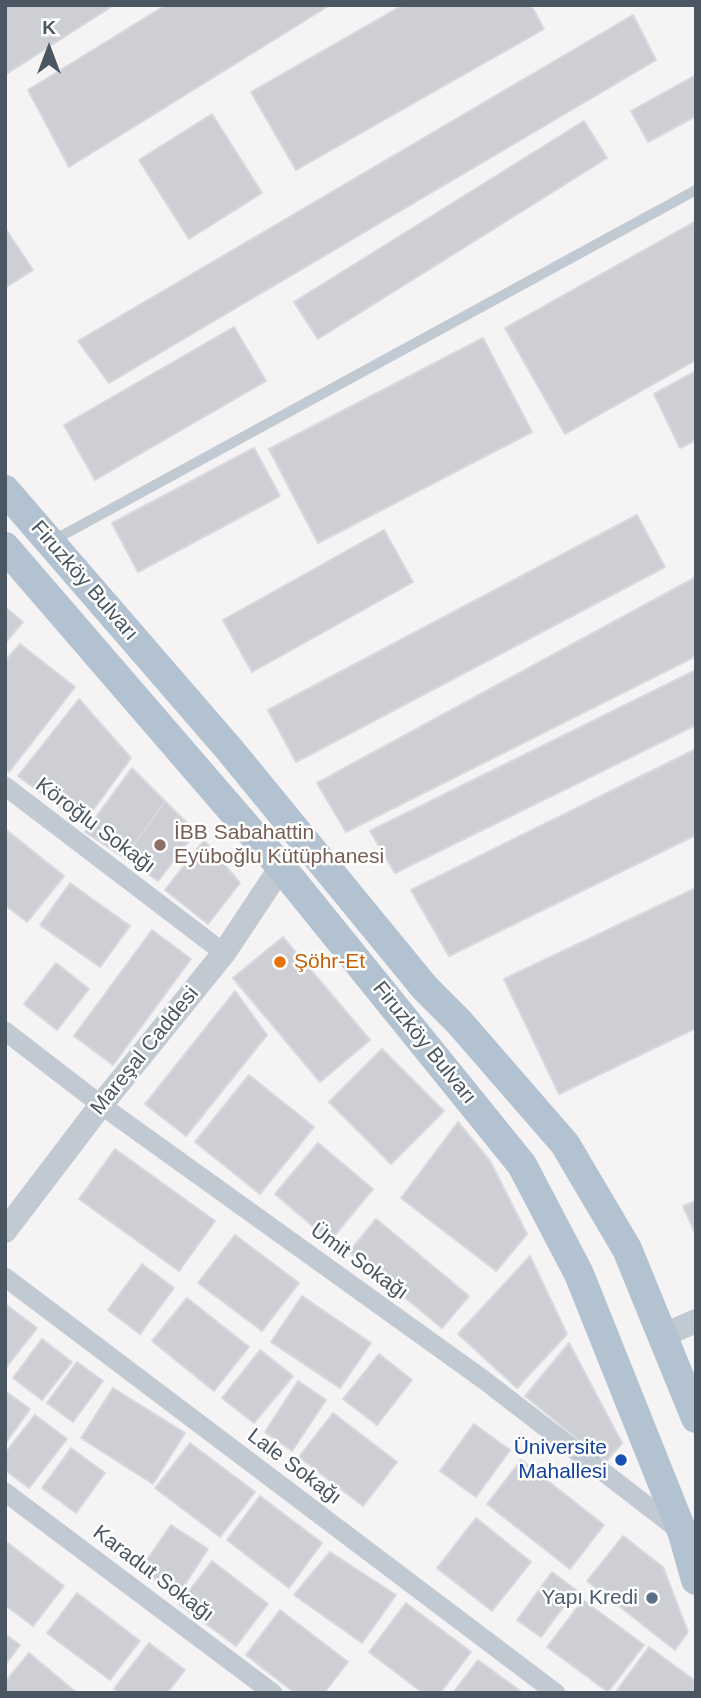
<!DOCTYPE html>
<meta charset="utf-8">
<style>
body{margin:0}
#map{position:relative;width:701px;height:1698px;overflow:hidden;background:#f5f3f3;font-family:Arial,sans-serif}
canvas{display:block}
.frame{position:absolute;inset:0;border:7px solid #4a5661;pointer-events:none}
.north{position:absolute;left:14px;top:14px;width:70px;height:70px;-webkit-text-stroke:5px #fff;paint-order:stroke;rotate:0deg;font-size:19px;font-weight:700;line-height:28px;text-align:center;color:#4a5661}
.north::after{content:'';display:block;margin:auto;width:24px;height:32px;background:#4a5661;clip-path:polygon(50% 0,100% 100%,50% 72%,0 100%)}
</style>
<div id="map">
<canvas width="701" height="1698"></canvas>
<div class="frame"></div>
<div class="north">K</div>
</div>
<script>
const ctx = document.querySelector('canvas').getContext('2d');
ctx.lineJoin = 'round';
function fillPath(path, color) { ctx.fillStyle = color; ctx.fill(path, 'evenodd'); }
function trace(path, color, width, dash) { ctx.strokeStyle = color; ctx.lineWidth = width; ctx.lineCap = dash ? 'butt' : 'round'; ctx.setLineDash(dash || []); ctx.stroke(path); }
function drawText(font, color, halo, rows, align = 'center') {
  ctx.font = font + ' Arial,sans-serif'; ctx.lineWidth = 5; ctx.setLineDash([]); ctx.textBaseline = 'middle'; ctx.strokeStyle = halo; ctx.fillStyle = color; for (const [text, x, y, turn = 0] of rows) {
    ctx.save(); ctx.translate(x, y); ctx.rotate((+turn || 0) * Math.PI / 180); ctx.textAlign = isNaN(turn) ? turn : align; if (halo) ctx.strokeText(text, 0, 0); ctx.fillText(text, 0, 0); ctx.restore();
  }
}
const building = new Path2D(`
 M 6,5 L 114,5 L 5,75 Z
 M 166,5 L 330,5 L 69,167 L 28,90 Z
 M 403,5 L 531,5 L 544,29 L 296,170 L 251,92 Z
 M 633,15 L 656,60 L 109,383 L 78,341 Z
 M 696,75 L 696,116 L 648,142 L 631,111 Z
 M 212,114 L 262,193 L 189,239 L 139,160 Z
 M 584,121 L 607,158 L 318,339 L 294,302 Z
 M 696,221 L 696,360 L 565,434 L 505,328 Z
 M 5,228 L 33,270 L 5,288 Z
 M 234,327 L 266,381 L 95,480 L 64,425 Z
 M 483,338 L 532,432 L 318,543 L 269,449 Z
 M 696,371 L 696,440 L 680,448 L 654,394 Z
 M 254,448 L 280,496 L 138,572 L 112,523 Z
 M 637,515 L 665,567 L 296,762 L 268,710 Z
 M 384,530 L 413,582 L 252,672 L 223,620 Z
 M 696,577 L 696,656 L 346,832 L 317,783 Z
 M 5,607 L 23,622 L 5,643 Z
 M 20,644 L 75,687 L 9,772 L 5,769 L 5,661 Z
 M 696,670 L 696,725 L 395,873 L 370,831 Z
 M 79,699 L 131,758 L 83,824 L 18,776 Z
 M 696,749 L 696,835 L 449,956 L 411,890 Z
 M 132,768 L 165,801 L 125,858 L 85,832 Z
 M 165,801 L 196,832 L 158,881 L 125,858 Z
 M 5,829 L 64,876 L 27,922 L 5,905 Z
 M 204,840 L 240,883 L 208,924 L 165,890 Z
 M 70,883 L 130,926 L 100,967 L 40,925 Z
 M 696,888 L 696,1028 L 559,1094 L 504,979 Z
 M 152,930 L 191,959 L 113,1065 L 74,1036 Z
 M 283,937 L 370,1040 L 320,1082 L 233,978 Z
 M 56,963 L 89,989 L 57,1030 L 24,1004 Z
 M 235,991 L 267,1035 L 186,1136 L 145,1104 Z
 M 382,1049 L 444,1111 L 391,1164 L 329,1102 Z
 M 249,1075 L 314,1127 L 260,1194 L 195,1142 Z
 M 458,1122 L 490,1161 L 527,1234 L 496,1271 L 401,1198 Z
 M 318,1143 L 373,1189 L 330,1241 L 275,1194 Z
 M 115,1149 L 215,1221 L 179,1271 L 79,1199 Z
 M 696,1201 L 696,1235 L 683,1206 Z
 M 376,1219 L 469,1296 L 442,1328 L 349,1252 Z
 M 235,1235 L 299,1283 L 262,1331 L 198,1283 Z
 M 530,1256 L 567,1334 L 517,1388 L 458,1334 Z
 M 142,1264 L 174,1288 L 140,1334 L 108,1310 Z
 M 302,1296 L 371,1343 L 340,1388 L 271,1342 Z
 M 187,1298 L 249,1347 L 214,1391 L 152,1341 Z
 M 5,1304 L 37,1328 L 5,1369 Z
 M 42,1339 L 72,1362 L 42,1400 L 13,1378 Z
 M 569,1343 L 622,1443 L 606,1462 L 525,1396 Z
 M 260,1350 L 293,1376 L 254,1423 L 222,1398 Z
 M 379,1354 L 412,1380 L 377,1425 L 343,1399 Z
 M 77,1362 L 103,1381 L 73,1422 L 47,1403 Z
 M 298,1381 L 326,1400 L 292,1451 L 265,1432 Z
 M 113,1388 L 185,1433 L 153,1484 L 81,1438 Z
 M 5,1391 L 30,1409 L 5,1444 Z
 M 333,1413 L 397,1462 L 363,1506 L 299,1457 Z
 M 35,1415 L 67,1439 L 29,1488 L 5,1470 L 5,1453 Z
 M 474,1424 L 510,1450 L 476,1497 L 440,1471 Z
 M 190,1443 L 255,1492 L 220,1537 L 155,1488 Z
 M 71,1448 L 105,1473 L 76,1513 L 42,1488 Z
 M 521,1460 L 604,1525 L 570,1569 L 487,1504 Z
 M 260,1496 L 322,1543 L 289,1588 L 227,1540 Z
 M 476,1518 L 531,1562 L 492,1611 L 437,1568 Z
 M 171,1525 L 208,1549 L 178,1595 L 140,1570 Z
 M 623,1536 L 663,1567 L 688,1632 L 675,1650 L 587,1581 Z
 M 8,1543 L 64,1586 L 33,1626 L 5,1605 L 5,1547 Z
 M 330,1552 L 396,1595 L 362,1643 L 294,1595 Z
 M 212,1561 L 268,1604 L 236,1646 L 179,1604 Z
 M 552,1572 L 576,1590 L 541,1637 L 517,1620 Z
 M 77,1593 L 140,1641 L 110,1680 L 47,1633 Z
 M 583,1600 L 644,1645 L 608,1692 L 547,1647 Z
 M 406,1603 L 471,1652 L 440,1693 L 423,1693 L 369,1652 Z
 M 280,1610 L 348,1662 L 324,1693 L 295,1693 L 246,1655 Z
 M 5,1634 L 20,1645 L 5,1665 Z
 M 149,1643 L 185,1670 L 167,1693 L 119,1693 L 114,1689 Z
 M 649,1647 L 694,1680 L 696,1693 L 615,1693 Z
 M 29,1653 L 77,1693 L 5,1693 L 5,1682 Z
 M 478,1660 L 523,1693 L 453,1693 Z`);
fillPath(building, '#cdcfd5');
trace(building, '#d7d9de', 2);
trace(new Path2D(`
 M 54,540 L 696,190`), '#c1cad2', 10);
trace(new Path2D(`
 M 5,786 L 224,953
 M 5,1031 L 101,1105 L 484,1380 L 680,1531
 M 5,1277 L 556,1693
 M 5,1492 L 273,1693`), '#c1cad2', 19);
trace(new Path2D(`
 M 5,1231 L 101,1105 L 224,953 L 281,867
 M 664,1335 L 696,1321`), '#c1cad2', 24);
trace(new Path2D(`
 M 5,490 L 229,749 L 425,988 L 459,1022 L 565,1144 L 627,1249 L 696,1418
 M 5,547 L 281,867 L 522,1165 L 579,1274 L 683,1534 L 696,1580`), '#b3c2d1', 30);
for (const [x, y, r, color] of [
 [160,845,7,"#8d6e63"],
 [280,962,7,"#e8710a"],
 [621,1460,7,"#1a4fb4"],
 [652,1598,7,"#5c6f8a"]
]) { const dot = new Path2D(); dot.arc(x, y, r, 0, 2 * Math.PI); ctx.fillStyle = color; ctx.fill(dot); trace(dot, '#fff', 2.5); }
drawText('21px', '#4a5661', '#fff', [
 ["Firuzköy Bulvarı",84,581,49],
 ["Köroğlu Sokağı",95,826,37],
 ["Firuzköy Bulvarı",424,1043,51],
 ["Mareşal Caddesi",145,1051,-51],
 ["Ümit Sokağı",359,1262,36],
 ["Lale Sokağı",294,1467,37],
 ["Karadut Sokağı",153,1574,37]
]);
drawText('21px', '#785e54', '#fff', [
 ["İBB Sabahattin",174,833],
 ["Eyüboğlu Kütüphanesi",174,857]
], 'left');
drawText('21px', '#c56008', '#fff', [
 ["Şöhr-Et",294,962]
], 'left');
drawText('21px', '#164399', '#fff', [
 ["Üniversite",607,1448],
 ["Mahallesi",607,1472]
], 'right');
drawText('21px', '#4e5e75', '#fff', [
 ["Yapı Kredi",638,1598]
], 'right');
</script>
